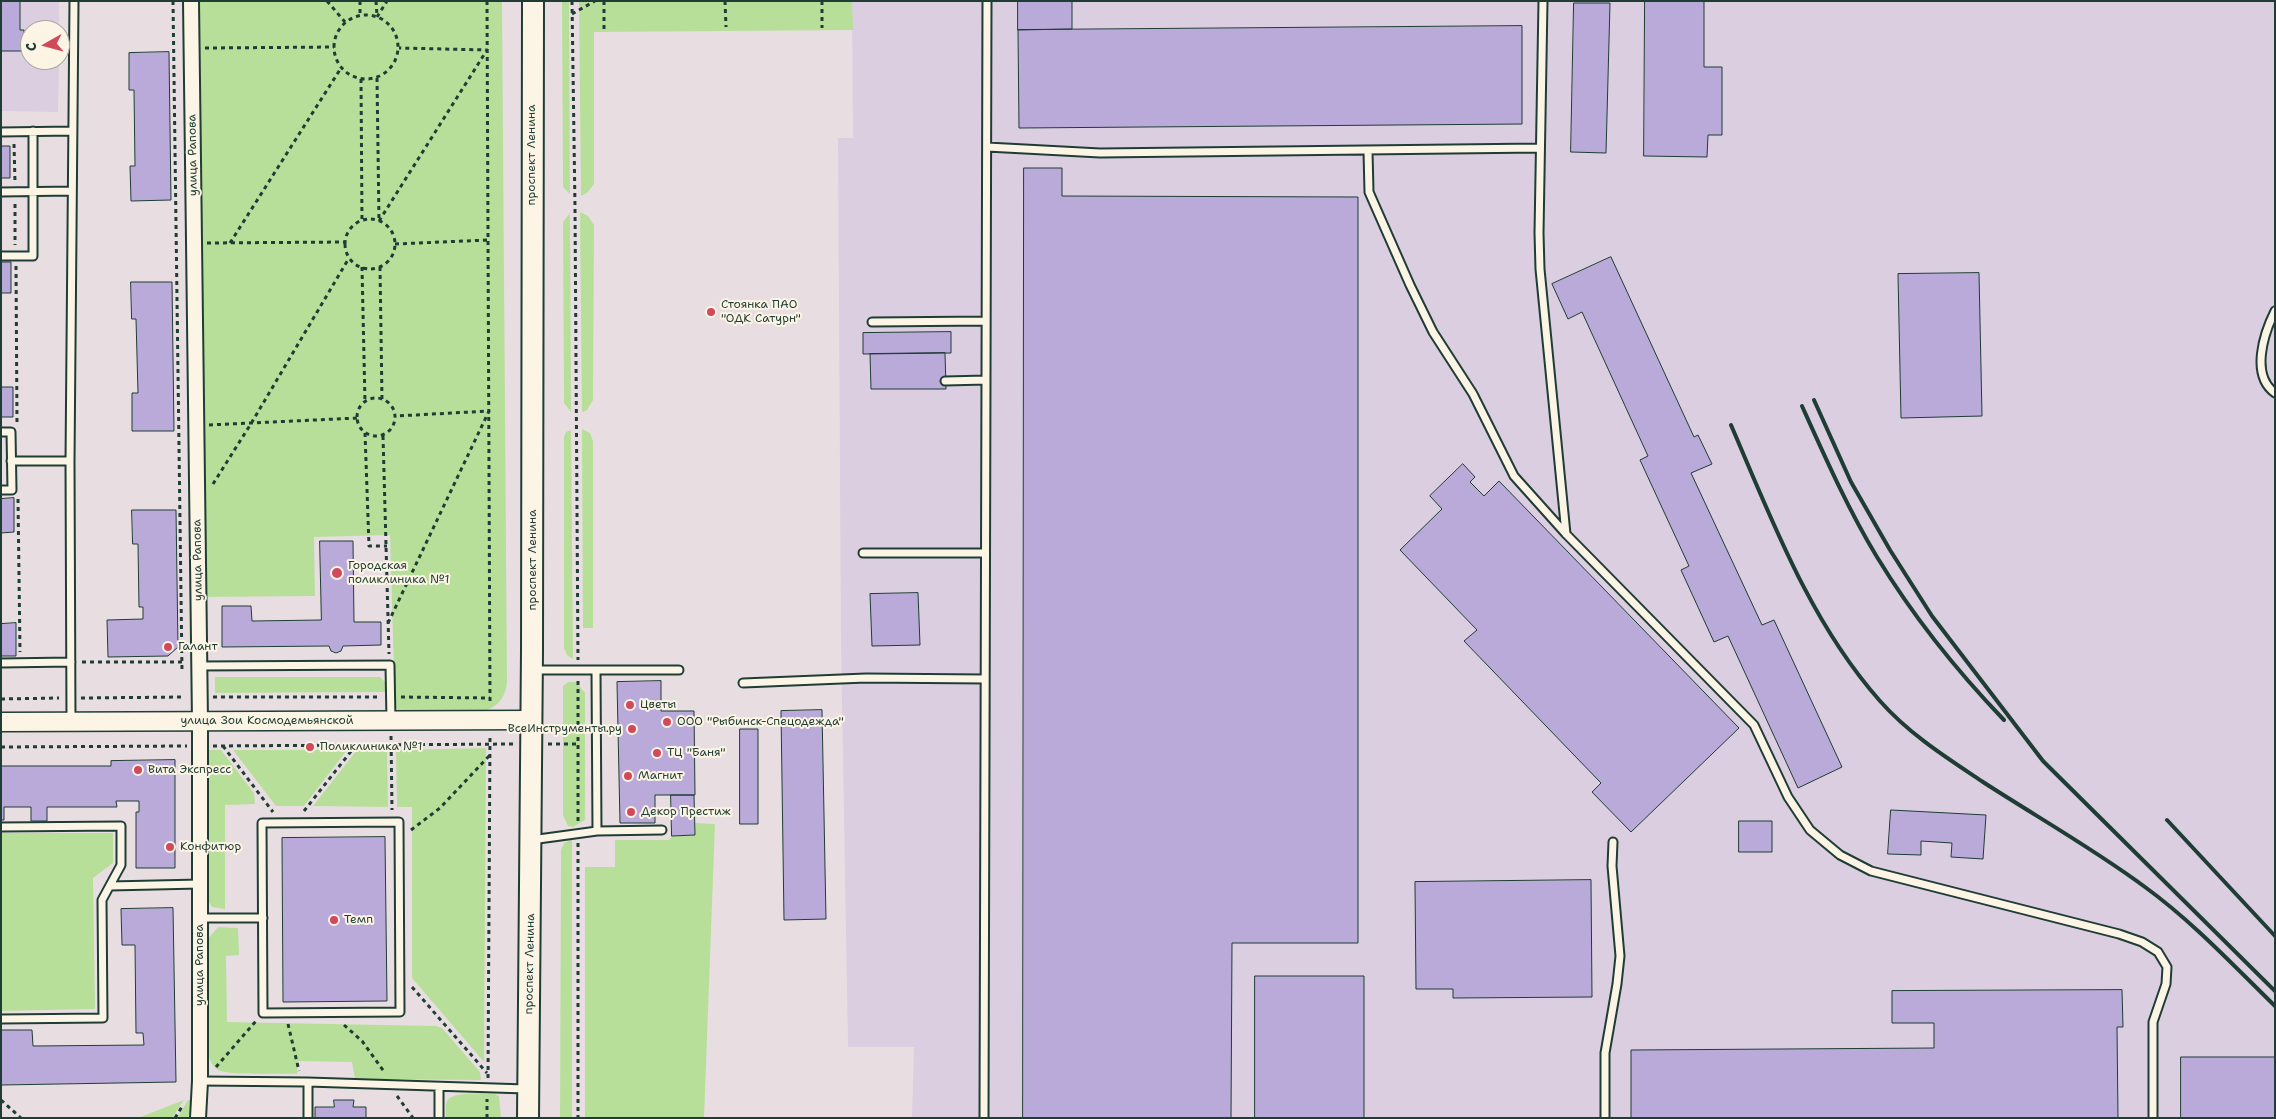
<!DOCTYPE html>
<meta charset="utf-8">
<style>
body{margin:0}
#map{position:relative;width:2276px;height:1119px;overflow:hidden;background:#e8dee2;font-family:"Shantell Sans",sans-serif}
canvas{display:block}
.frame{position:absolute;inset:0;border:2px solid #1f3d34;pointer-events:none}
.north{position:absolute;left:20px;top:20px;width:50px;height:50px;box-sizing:border-box;background:#fcf5e5;border:1px solid #a4ab9e;border-radius:50%;rotate:263deg;font-size:14px;font-weight:700;line-height:20px;text-align:center;color:#1f3d34}
.north::after{content:'';display:block;margin:auto;width:18px;height:22px;background:#d1495b;clip-path:polygon(50% 0,100% 100%,50% 72%,0 100%)}
</style>
<div id="map">
<canvas width="2276" height="1119"></canvas>
<div class="frame"></div>
<div class="north">С</div>
</div>
<script>
const ctx = document.querySelector('canvas').getContext('2d');
ctx.lineJoin = 'round';
function fillPath(path, color) { ctx.fillStyle = color; ctx.fill(path, 'evenodd'); }
function trace(path, color, width, dash) { ctx.strokeStyle = color; ctx.lineWidth = width; ctx.lineCap = dash ? 'butt' : 'round'; ctx.setLineDash(dash || []); ctx.stroke(path); }
function drawText(font, color, halo, rows, align = 'center') {
  ctx.font = font + ' "Shantell Sans",sans-serif'; ctx.lineWidth = 4; ctx.setLineDash([]); ctx.textBaseline = 'middle'; ctx.strokeStyle = halo; ctx.fillStyle = color; for (const [text, x, y, turn = 0] of rows) {
    ctx.save(); ctx.translate(x, y); ctx.rotate((+turn || 0) * Math.PI / 180); ctx.textAlign = isNaN(turn) ? turn : align; if (halo) ctx.strokeText(text, 0, 0); ctx.fillText(text, 0, 0); ctx.restore();
  }
}
fillPath(new Path2D(`
 M 1,1 L 59,1 L 59,30 L 30,30 L 30,60 L 59,60 L 58,112 L 1,111 Z
 M 852,1 L 2275,1 L 2275,1118 L 912,1118 L 914,1047 L 848,1047 L 841,640 L 838,138 L 853,138 Z`), '#dacee0');
fillPath(new Path2D(`
 M 198,1 L 502,1 L 507,683 C 505,696 500,705 487,710 L 399,711 L 395,706 L 390,535 L 314,537 L 315,596 L 204,597 Z
 M 562,1 L 569,1 L 570,194 L 563,187 Z
 M 579,1 L 852,1 L 853,30 L 594,32 L 594,184 L 587,193 L 581,196 Z
 M 580,212 L 588,216 L 594,225 L 593,400 L 587,410 L 582,412 Z
 M 570,213 L 571,412 L 564,403 L 563,222 Z
 M 582,429 L 590,433 L 593,441 L 593,628 L 583,628 Z
 M 571,430 L 573,659 L 567,655 L 564,648 L 564,437 L 566,432 Z
 M 215,677 L 380,677 L 385,682 L 385,692 L 215,693 Z
 M 568,682 L 576,682 L 585,693 L 585,820 L 573,827 L 568,826 L 563,815 L 563,686 Z
 M 486,748 L 484,1062 L 412,978 L 412,807 L 397,807 L 396,750 Z
 M 206,750 L 221,750 L 254,793 L 255,804 L 225,805 L 225,909 L 212,907 L 206,897 Z
 M 233,750 L 347,750 L 304,806 L 276,806 Z
 M 357,750 L 387,750 L 388,807 L 313,806 Z
 M 695,823 L 715,824 L 704,1118 L 585,1118 L 585,867 L 615,867 L 615,840 L 669,840 L 672,836 L 695,835 Z
 M 1,833 L 113,833 L 113,863 L 93,878 L 95,1009 L 1,1011 Z
 M 572,839 L 572,1118 L 560,1118 L 561,850 L 564,843 Z
 M 218,927 L 238,928 L 239,955 L 226,956 L 227,1022 L 436,1026 L 442,1028 L 480,1072 L 481,1080 L 355,1079 L 352,1062 L 298,1061 L 297,1074 C 280,1073 232,1076 218,1070 C 212,1066 210,1060 208,1054 L 207,940 Z
 M 495,1094 L 499,1096 L 501,1118 L 446,1118 C 446,1113 445,1106 447,1101 C 452,1091 484,1094 495,1094 Z
 M 184,1100 L 172,1118 L 138,1118 Z
 M 188,1100 L 191,1100 L 191,1118 L 177,1118 Z`), '#b8df9a');
const building = new Path2D(`
 M 1,1 L 20,1 L 20,30 L 24,30 L 25,51 L 1,51 Z
 M 1018,1 L 1072,1 L 1072,29 L 1018,30 Z
 M 1645,1 L 1704,1 L 1704,67 L 1722,67 L 1722,135 L 1708,135 L 1707,157 L 1644,156 Z
 M 1574,3 L 1610,3 L 1606,153 L 1571,152 Z
 M 1522,26 L 1522,124 L 1019,128 L 1018,30 Z
 M 169,52 L 171,200 L 131,201 L 130,166 L 135,166 L 134,90 L 129,90 L 129,53 Z
 M 1,146 L 10,146 L 10,178 L 1,178 Z
 M 1024,168 L 1062,168 L 1062,196 L 1358,197 L 1358,943 L 1232,943 L 1231,1118 L 1023,1118 Z
 M 1611,257 L 1694,437 L 1698,435 L 1712,464 L 1691,473 L 1762,625 L 1774,620 L 1842,767 L 1798,788 L 1728,636 L 1714,642 L 1681,570 L 1689,566 L 1640,460 L 1648,456 L 1582,312 L 1568,319 L 1552,284 Z
 M 1,262 L 11,262 L 11,293 L 1,293 Z
 M 1979,273 L 1982,416 L 1901,418 L 1898,274 Z
 M 131,282 L 172,282 L 174,431 L 132,431 L 132,393 L 138,393 L 136,319 L 132,319 Z
 M 951,332 L 951,353 L 863,354 L 863,333 Z
 M 945,353 L 946,389 L 871,389 L 870,354 Z
 M 1,387 L 13,387 L 13,417 L 1,417 Z
 M 1463,464 L 1475,477 L 1470,482 L 1484,496 L 1499,481 L 1739,728 L 1631,832 L 1592,792 L 1601,783 L 1464,641 L 1477,630 L 1400,550 L 1442,509 L 1430,496 Z
 M 14,498 L 14,532 L 1,533 L 1,499 Z
 M 132,510 L 176,510 L 178,647 L 168,656 L 108,657 L 107,620 L 143,619 L 143,607 L 139,607 L 138,544 L 133,544 Z
 M 320,541 L 353,541 L 354,622 L 381,622 L 381,645 L 343,646 L 341,651 L 336,653 L 331,651 L 329,646 L 222,647 L 222,606 L 251,606 L 252,621 L 321,620 Z
 M 918,593 L 920,645 L 872,646 L 870,594 Z
 M 16,623 L 16,656 L 1,656 L 1,624 Z
 M 661,681 L 661,711 L 694,711 L 695,795 L 655,795 L 655,823 L 620,823 L 617,682 Z
 M 822,710 L 826,919 L 784,920 L 781,711 Z
 M 740,729 L 758,729 L 758,824 L 740,824 Z
 M 175,760 L 175,868 L 136,868 L 136,812 L 139,812 L 139,801 L 116,801 L 117,807 L 47,807 L 47,821 L 31,821 L 31,807 L 4,807 L 4,820 L 1,820 L 1,766 L 111,766 L 111,761 Z
 M 671,795 L 694,795 L 695,835 L 672,836 Z
 M 1891,810 L 1986,815 L 1983,859 L 1951,857 L 1952,843 L 1921,841 L 1921,855 L 1888,854 Z
 M 1739,821 L 1772,821 L 1772,852 L 1739,852 Z
 M 385,837 L 387,1001 L 283,1002 L 282,838 Z
 M 1591,880 L 1592,997 L 1453,998 L 1453,989 L 1416,989 L 1415,882 Z
 M 173,908 L 176,1082 L 1,1085 L 1,1030 L 32,1030 L 33,1046 L 144,1045 L 143,1033 L 136,1033 L 135,945 L 122,945 L 121,909 Z
 M 1255,976 L 1364,976 L 1364,1118 L 1255,1118 Z
 M 2122,990 L 2123,1027 L 2117,1027 L 2118,1118 L 1631,1118 L 1631,1050 L 1934,1048 L 1934,1023 L 1892,1023 L 1892,991 Z
 M 2181,1057 L 2275,1057 L 2275,1118 L 2181,1118 Z
 M 334,1100 L 354,1100 L 353,1107 L 366,1107 L 366,1118 L 315,1118 L 315,1107 L 334,1107 Z`);
fillPath(building, '#baaada');
trace(building, '#1f3d34', 1);
const service = new Path2D(`
 M 1543,1 L 1539,233 L 1540,269 L 1566,534
 M 1,132 L 72,131
 M 987,147 L 1100,153 L 1540,148
 M 1368,151 L 1369,192 L 1410,285 L 1433,332 L 1473,394 L 1514,476 L 1566,534 L 1754,725 L 1788,797 L 1810,830 L 1840,855 L 1871,871 L 2119,934 L 2142,942 L 2158,952 L 2167,967 L 2166,984 L 2153,1022 L 2153,1118
 M 1,192 L 72,191
 M 1,256 L 33,256 L 33,131
 M 2275,311 C 2264,333 2250,375 2275,393
 M 872,322 L 986,321
 M 945,381 L 986,380
 M 1,432 L 11,432 L 12,490 L 1,490
 M 11,461 L 70,461
 M 863,553 L 985,553
 M 1,663 L 71,662
 M 199,666 L 390,665 L 391,721
 M 533,670 L 679,670
 M 596,670 L 597,831
 M 743,683 L 866,678 L 985,679
 M 71,722 L 70,461 L 74,1
 M 399,822 L 400,1012 L 263,1013 L 262,823 Z
 M 1,827 L 121,826 L 121,865 L 102,900 L 103,1018 L 1,1019
 M 531,840 L 597,831 L 662,830
 M 110,886 L 200,884
 M 200,918 L 263,918
 M 200,1081 L 308,1082 L 526,1089
 M 308,1118 L 308,1082
 M 439,1118 L 439,1087
 M 984,1118 L 987,1
 M 1605,1118 L 1605,1053 L 1617,984 L 1620,956 L 1612,866 L 1613,842`);
const minor = new Path2D(`
 M 191,1 L 200,722 L 200,1081 L 198,1118`);
const tertiary = new Path2D(`
 M 1,722 L 532,720`);
const secondary = new Path2D(`
 M 528,1118 L 532,651 L 533,1`);
trace(service, '#1f3d34', 11);
trace(minor, '#1f3d34', 18);
trace(tertiary, '#1f3d34', 21);
trace(secondary, '#1f3d34', 24);
trace(new Path2D(`
 M 173,1 L 182,670
 M 327,1 L 345,22
 M 360,1 L 360,16
 M 376,1 L 377,16
 M 487,1 L 490,703
 M 572,1 L 575,207 L 578,660
 M 604,1 L 604,32
 M 725,1 L 726,27
 M 822,1 L 822,28
 M 572,14 L 595,1
 M334 47a32 32 0 1 1 64 0a32 32 0 1 1-64 0Z
 M 377,17 L 387,1
 M 205,48 L 334,47
 M 377,78 L 379,221
 M 361,79 L 362,221
 M 14,144 L 15,182
 M 15,204 L 15,245
 M345 244a25 25 0 1 1 50 0a25 25 0 1 1-50 0Z
 M 379,221 L 487,50 L 399,48
 M 207,243 L 345,242
 M 230,243 L 341,68
 M 395,244 L 488,240
 M 16,266 L 17,422
 M 362,267 L 365,402
 M 380,267 L 382,399
 M357 417a19 19 0 1 1 38 0a19 19 0 1 1-38 0Z
 M 209,425 L 357,418
 M 365,433 L 369,546 L 387,546
 M 383,436 L 389,654
 M 213,484 L 252,422 L 349,258
 M 18,499 L 20,652
 M 388,623 L 489,411 L 396,416
 M 82,662 L 183,662
 M 578,681 L 578,822
 M 213,697 L 379,697
 M 401,697 L 490,698
 M 81,698 L 184,697
 M 1,699 L 59,698
 M 391,736 L 392,810
 M 548,744 L 578,744
 M 213,746 L 515,744
 M 223,746 L 273,812
 M 1,747 L 187,746
 M 304,811 L 356,745
 M 411,830 L 440,808 L 490,755
 M 578,843 L 578,1118
 M 412,987 L 487,1073
 M 288,1024 L 299,1071
 M 344,1025 L 362,1041 L 385,1073
 M 216,1067 L 256,1021
 M 488,1078 L 490,737
 M 397,1096 L 413,1118
 M 1,1100 L 21,1118
 M 132,1117 L 132,1118
 M 175,1118 L 183,1105
 M 487,1118 L 487,1099`), '#1f3d34', 3, [4, 4]);
trace(service, '#fcf5e5', 7);
trace(minor, '#fcf5e5', 14);
trace(tertiary, '#fcf5e5', 18);
trace(secondary, '#fcf5e5', 20);
trace(new Path2D(`
 M 1814,400 L 1851,482 L 1890,550 L 1932,616 L 2043,761 L 2275,991
 M 1802,406 C 1825,457 1848,509 1877,557 C 1913,616 1956,670 2004,720
 M 1731,425 C 1772,520 1810,622 1880,701 C 1909,734 1947,758 1983,782 C 2037,817 2094,849 2145,887 C 2193,922 2233,965 2275,1006
 M 2167,820 L 2275,936`), '#1f3d34', 4);
for (const [x, y, r, color] of [
 [711,312,5,"#d1495b"],
 [337,573,6,"#d1495b"],
 [168,647,5,"#d1495b"],
 [630,705,5,"#d1495b"],
 [667,722,5,"#d1495b"],
 [632,729,5,"#d1495b"],
 [310,747,5,"#d1495b"],
 [657,753,5,"#d1495b"],
 [138,770,5,"#d1495b"],
 [628,776,5,"#d1495b"],
 [631,812,5,"#d1495b"],
 [170,847,5,"#d1495b"],
 [334,920,5,"#d1495b"]
]) { const dot = new Path2D(); dot.arc(x, y, r, 0, 2 * Math.PI); ctx.fillStyle = color; ctx.fill(dot); trace(dot, '#fcf5e5', 2); }
drawText('12px', '#1f3d34', '#fcf5e5', [
 ["улица Рапова",193,155,-91],
 ["проспект Ленина",532,155,-90],
 ["улица Рапова",198,560,-91],
 ["проспект Ленина",533,560,-90],
 ["улица Зои Космодемьянской",267,721],
 ["проспект Ленина",530,964,-89],
 ["улица Рапова",200,965,-90]
]);
drawText('12px', '#1f3d34', '#fcf5e5', [
 ["Стоянка ПАО",721,305],
 ["\"ОДК Сатурн\"",721,319],
 ["Городская",348,566],
 ["поликлиника №1",348,580],
 ["Галант",178,647],
 ["Цветы",640,705],
 ["ООО \"Рыбинск-Спецодежда\"",677,722],
 ["ВсеИнструменты.ру",622,729,"right"],
 ["Поликлиника №1",320,747],
 ["ТЦ \"Баня\"",667,753],
 ["Вита Экспресс",148,770],
 ["Магнит",638,776],
 ["Декор Престиж",641,812],
 ["Конфитюр",180,847],
 ["Темп",344,920]
], 'left');
</script>
